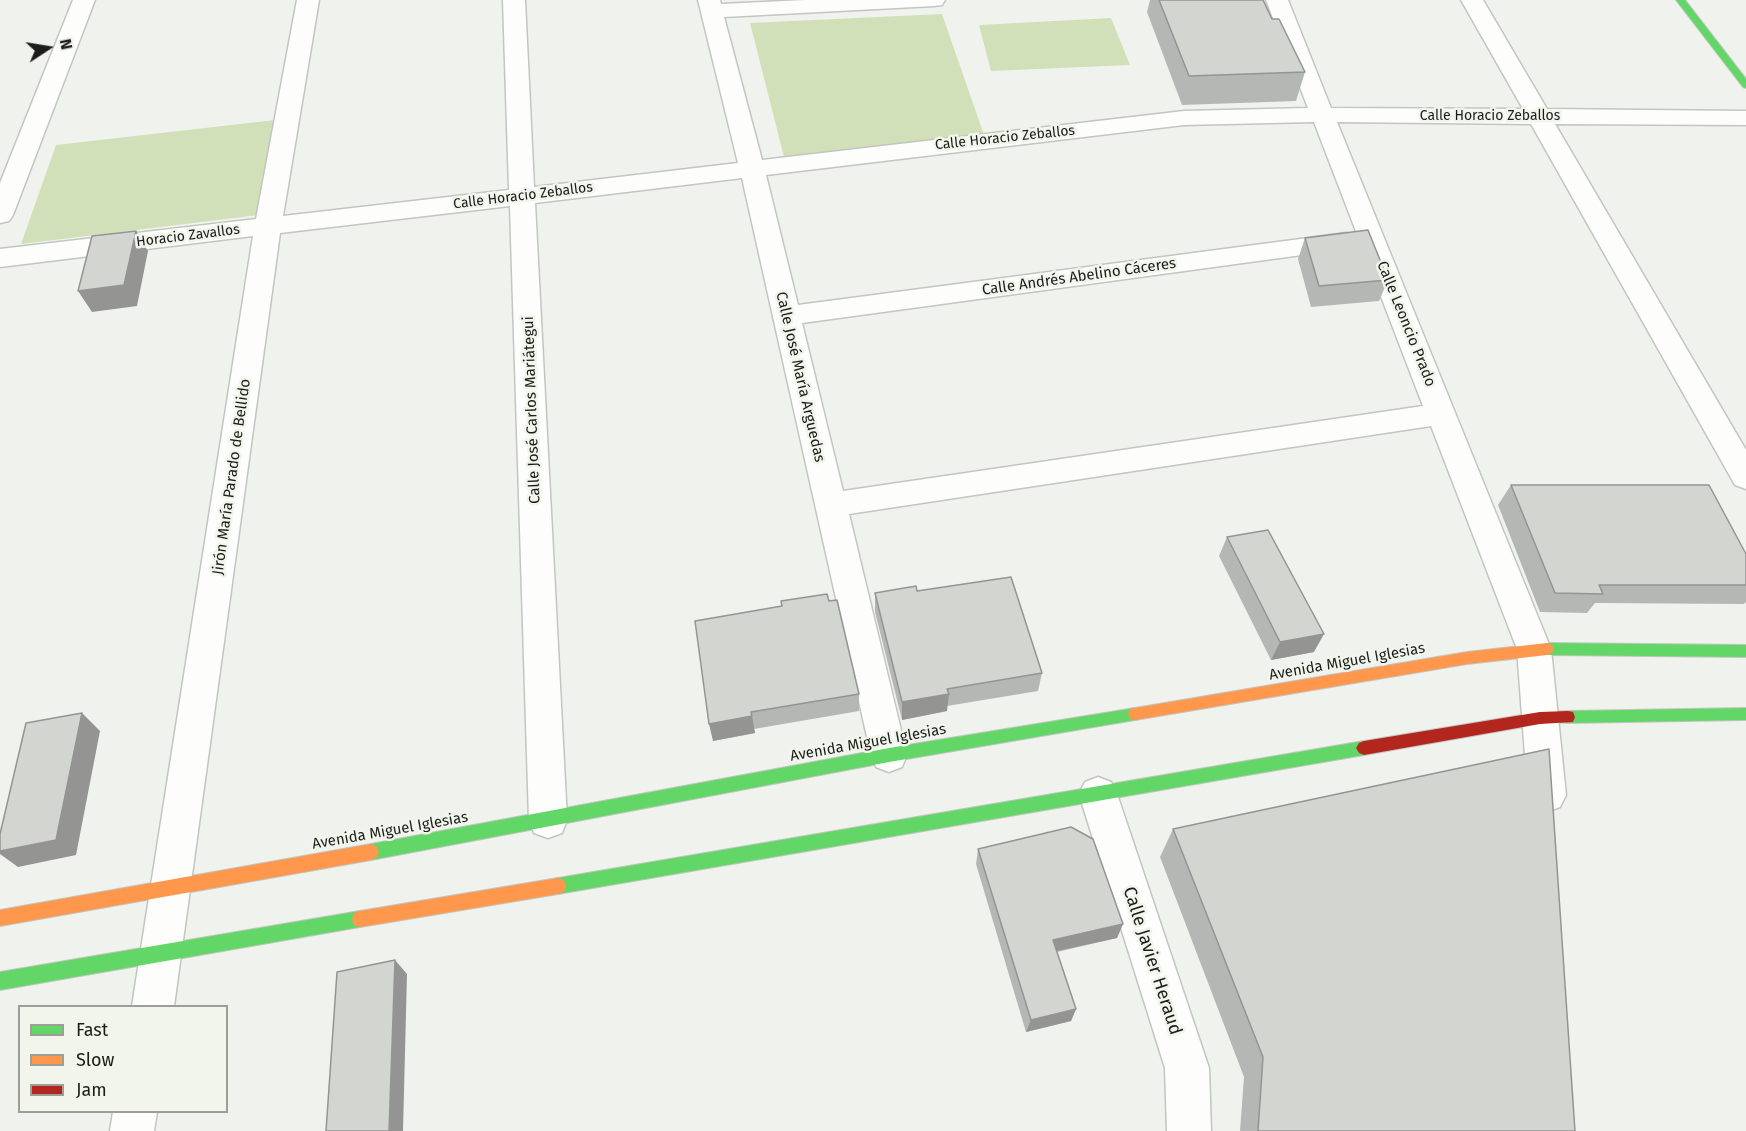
<!DOCTYPE html>
<meta charset="utf-8">
<style>
body{margin:0}
#map{position:relative;width:1746px;height:1131px;overflow:hidden;background:#f0f3ed;font-family:"Fira Sans",sans-serif}
canvas{display:block}
.legend{position:absolute;left:18px;top:1005px;width:210px;height:108px;box-sizing:border-box;background:#f1f5eb;border:2px solid #9c9f97;margin:0;padding:8px 10px;list-style:none;font-size:18px;color:#1c1d1a}
.legend li{display:flex;align-items:center;gap:12px;height:30px}
.legend b{width:30px;border:2px solid #9c9f97}
.north{position:absolute;left:18px;top:18px;width:60px;height:60px;-webkit-text-stroke:4px #f1f5eb;paint-order:stroke;rotate:78deg;font-size:16px;font-weight:700;line-height:24px;text-align:center;color:#1c1d1a}
.north::after{content:'';display:block;margin:auto;width:21px;height:27px;background:#1c1d1a;clip-path:polygon(50% 0,100% 100%,50% 72%,0 100%)}
</style>
<div id="map">
<canvas width="1746" height="1131"></canvas>
<ul class="legend">
<li><b style="height:8px;background:#63d668"></b>Fast</li>
<li><b style="height:8px;background:#ff974d"></b>Slow</li>
<li><b style="height:8px;background:#b3261e"></b>Jam</li>
</ul>
<div class="north">N</div>
</div>
<script>
const ctx = document.querySelector('canvas').getContext('2d');
ctx.lineJoin = 'round';
function fillPath(path, color) { ctx.fillStyle = color; ctx.fill(path, 'evenodd'); }
function trace(path, color, width, dash) { ctx.strokeStyle = color; ctx.lineWidth = width; ctx.lineCap = dash ? 'butt' : 'round'; ctx.setLineDash(dash || []); ctx.stroke(path); }
function drawText(font, color, halo, rows, align = 'center') {
  ctx.font = font + ' "Fira Sans",sans-serif'; ctx.lineWidth = 5; ctx.setLineDash([]); ctx.textBaseline = 'middle'; ctx.strokeStyle = halo; ctx.fillStyle = color; for (const [text, x, y, turn = 0] of rows) {
    ctx.save(); ctx.translate(x, y); ctx.rotate((+turn || 0) * Math.PI / 180); ctx.textAlign = isNaN(turn) ? turn : align; if (halo) ctx.strokeText(text, 0, 0); ctx.fillText(text, 0, 0); ctx.restore();
  }
}
fillPath(new Path2D(`
 M 942,14 L 984,135 L 784,157 L 750,23 Z
 M 1111,18 L 1130,65 L 991,71 L 979,25 Z
 M 275,120 L 259,215 L 21,244 L 56,145 Z`), '#d1e0b8');
const street = new Path2D(`
 M 73,0 L 95,0 L 13,215 L 9,221 L 0,223 L 0,183 Z
 M 297,0 L 319,0 L 283,216 L 509,190 L 503,0 L 525,0 L 534,187 L 738,163 L 698,0 L 720,0 L 721,4 L 805,0 L 945,0 L 942,5 L 934,6 L 724,17 L 762,160 L 1184,111 L 1308,108 L 1266,0 L 1288,0 L 1331,108 L 1523,109 L 1461,0 L 1483,0 L 1547,109 L 1746,111 L 1746,125 L 1555,124 L 1746,450 L 1746,489 L 1735,485 L 1531,124 L 1337,122 L 1551,649 L 1566,795 L 1560,807 L 1547,812 L 1534,807 L 1528,795 L 1517,649 L 1431,426 L 849,514 L 907,755 L 902,767 L 889,772 L 876,767 L 871,755 L 742,178 L 535,203 L 567,820 L 562,833 L 548,838 L 534,833 L 529,820 L 510,206 L 280,233 L 174,1006 L 132,1006 L 253,236 L 0,267 L 0,249 L 256,219 ZM 1314,122 L 1423,406 L 843,491 L 802,323 L 1346,249 L 1355,247 L 1359,241 L 1355,235 L 1346,233 L 798,305 L 766,175 L 1184,125 Z
 M 1098,777 L 1111,782 L 1117,794 L 1209,1068 L 1211,1131 L 1167,1131 L 1165,1068 L 1079,794 L 1085,782 Z
 M 113,1112 L 157,1112 L 154,1131 L 110,1131 Z`);
const fast = new Path2D(`
 M 1676,0 L 1685,0 L 1746,79 L 1746,88 L 1743,87 Z
 M 1547,643 L 1746,645 L 1746,657 L 1547,655 L 1542,653 L 1540,649 L 1542,645 Z
 M 1135,708 L 1140,709 L 1142,714 L 1140,719 L 1135,720 L 889,762 L 371,860 L 365,857 L 363,852 L 365,847 L 371,844 L 889,748 Z
 M 1746,708 L 1746,720 L 1568,723 L 1563,722 L 1561,717 L 1563,712 L 1568,711 Z
 M 1364,741 L 1369,743 L 1372,748 L 1369,753 L 1364,755 L 558,894 L 552,892 L 550,886 L 552,880 L 558,878 Z
 M 360,911 L 366,913 L 368,919 L 366,925 L 360,927 L 0,990 L 0,972 Z`);
const slow = new Path2D(`
 M 1547,643 L 1552,645 L 1554,649 L 1552,653 L 1547,655 L 1467,664 L 1135,720 L 1130,719 L 1128,714 L 1130,709 L 1135,708 L 1467,652 Z
 M 371,844 L 377,847 L 379,852 L 377,857 L 371,860 L 0,926 L 0,910 Z
 M 558,878 L 564,880 L 566,886 L 564,892 L 558,894 L 360,927 L 354,925 L 352,919 L 354,913 L 360,911 Z`);
const jam = new Path2D(`
 M 1568,711 L 1573,712 L 1575,717 L 1573,722 L 1540,724 L 1364,755 L 1359,753 L 1356,748 L 1359,743 L 1364,741 L 1540,712 Z`);
trace(street, '#c3c5c1', 3);
trace(fast, '#c3c5c1', 2);
trace(slow, '#c3c5c1', 2);
trace(jam, '#c3c5c1', 2);
fillPath(street, '#fdfdfc');
fillPath(fast, '#63d668');
fillPath(slow, '#ff974d');
fillPath(jam, '#b3261e');
fillPath(new Path2D(`
 M 1150,0 L 1263,0 L 1272,19 L 1305,72 L 1296,101 L 1182,105 L 1147,12 Z
 M 1305,238 L 1388,280 L 1379,301 L 1311,307 L 1298,259 Z
 M 1511,485 L 1746,554 L 1746,602 L 1744,604 L 1595,603 L 1587,613 L 1540,612 L 1498,505 Z
 M 1227,537 L 1314,652 L 1271,660 L 1219,556 Z
 M 917,591 L 1042,673 L 1038,691 L 947,706 L 947,711 L 902,720 L 875,612 L 875,593 Z
 M 829,601 L 859,694 L 859,711 L 754,729 L 755,733 L 713,741 Z
 M 1173,829 L 1575,1131 L 1240,1131 L 1244,1077 L 1160,857 Z
 M 978,849 L 1123,924 L 1117,938 L 1057,952 L 1076,1009 L 1071,1021 L 1026,1032 L 976,864 Z`), '#b5b7b4');
fillPath(new Path2D(`
 M 136,231 L 148,251 L 137,306 L 92,312 L 78,291 Z
 M 1324,634 L 1314,652 L 1271,660 L 1280,642 Z
 M 949,694 L 947,711 L 902,720 L 902,702 Z
 M 82,713 L 100,731 L 76,855 L 18,867 L 0,854 L 0,851 Z
 M 752,716 L 755,733 L 713,741 L 709,724 Z
 M 1123,924 L 1117,938 L 1048,953 L 1053,940 Z
 M 395,960 L 407,974 L 403,1131 L 389,1131 Z
 M 1076,1009 L 1071,1021 L 1026,1032 L 1031,1020 Z`), '#949592');
const building = new Path2D(`
 M 1159,0 L 1263,0 L 1272,19 L 1279,19 L 1305,72 L 1189,76 Z
 M 1368,230 L 1388,280 L 1319,286 L 1305,238 Z
 M 136,231 L 124,285 L 78,291 L 92,236 Z
 M 1511,485 L 1709,485 L 1746,554 L 1746,585 L 1599,585 L 1603,594 L 1555,593 Z
 M 1268,530 L 1324,634 L 1280,642 L 1227,537 Z
 M 1011,577 L 1042,673 L 947,689 L 949,694 L 902,702 L 875,593 L 916,586 L 917,591 Z
 M 827,594 L 829,601 L 837,600 L 859,694 L 751,712 L 752,716 L 709,724 L 695,621 L 782,606 L 781,601 Z
 M 82,713 L 56,840 L 0,851 L 0,834 L 26,723 Z
 M 1549,749 L 1575,1131 L 1258,1131 L 1263,1057 L 1173,829 Z
 M 1071,827 L 1093,839 L 1123,924 L 1053,940 L 1076,1009 L 1031,1020 L 978,849 Z
 M 395,960 L 389,1131 L 326,1131 L 337,972 Z`);
fillPath(building, '#d3d5d1');
trace(building, '#949592', 1.5);
drawText('14px', '#1c1d1a', '#f1f5eb', [
 ["Calle Horacio Zeballos",1490,116],
 ["Calle Horacio Zeballos",1005,138,-6],
 ["Calle Horacio Zeballos",523,196,-7],
 ["Horacio Zavallos",188,236,-7]
]);
drawText('15px', '#1c1d1a', '#f1f5eb', [
 ["Calle Andrés Abelino Cáceres",1079,277,-8],
 ["Calle Leoncio Prado",1406,324,68],
 ["Calle José María Arguedas",800,377,77],
 ["Calle José Carlos Mariátegui",532,410,-92],
 ["Jirón María Parado de Bellido",232,477,-82],
 ["Avenida Miguel Iglesias",1347,662,-10],
 ["Avenida Miguel Iglesias",868,743,-10],
 ["Avenida Miguel Iglesias",390,831,-10]
]);
drawText('18px', '#1c1d1a', '#f1f5eb', [
 ["Calle Javier Heraud",1152,961,72]
]);
</script>
